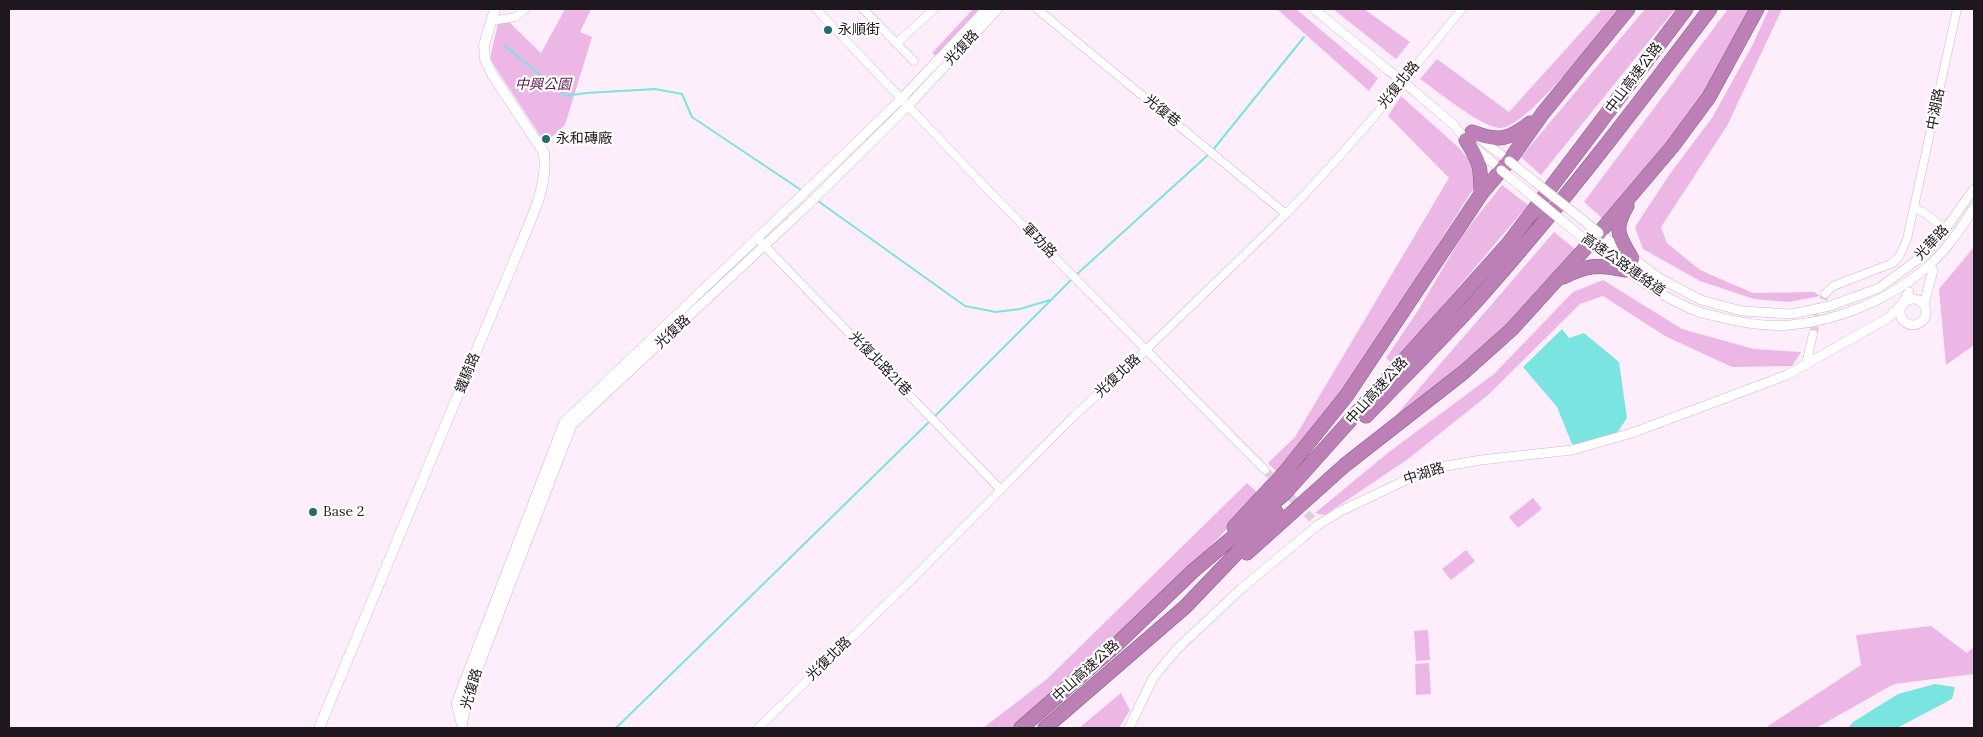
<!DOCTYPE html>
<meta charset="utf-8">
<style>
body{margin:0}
#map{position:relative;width:1983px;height:737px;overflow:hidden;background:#feeefb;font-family:Lora,serif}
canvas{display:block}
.frame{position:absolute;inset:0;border:10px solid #1f171e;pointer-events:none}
</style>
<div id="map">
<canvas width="1983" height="737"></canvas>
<div class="frame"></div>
</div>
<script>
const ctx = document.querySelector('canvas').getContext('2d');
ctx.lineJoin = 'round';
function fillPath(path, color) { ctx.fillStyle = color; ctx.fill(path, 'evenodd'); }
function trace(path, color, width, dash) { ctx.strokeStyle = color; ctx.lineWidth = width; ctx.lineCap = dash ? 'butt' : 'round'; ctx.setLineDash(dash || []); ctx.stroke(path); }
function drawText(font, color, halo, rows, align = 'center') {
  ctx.font = font + ' Lora,"Noto Sans TC",serif'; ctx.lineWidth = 4.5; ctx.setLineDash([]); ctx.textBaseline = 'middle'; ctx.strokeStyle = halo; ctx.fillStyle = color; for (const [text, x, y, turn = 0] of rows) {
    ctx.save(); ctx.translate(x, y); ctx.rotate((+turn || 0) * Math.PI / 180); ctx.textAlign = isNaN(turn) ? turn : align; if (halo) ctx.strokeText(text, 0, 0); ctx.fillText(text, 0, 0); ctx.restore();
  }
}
fillPath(new Path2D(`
 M 565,9 L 591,9 L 580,32 L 592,37 L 565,125 L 545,143 L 490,59 L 498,23 L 510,23 L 541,53 Z
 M 973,9 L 983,9 L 937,57 L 932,53 Z
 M 1277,9 L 1296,9 L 1378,78 L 1369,91 Z
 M 1333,9 L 1364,9 L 1410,42 L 1396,59 Z
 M 1602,9 L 1620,9 C 1602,30 1523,132 1499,128 C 1480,126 1437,91 1420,79 L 1437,59 L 1509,112 Z
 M 1645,9 L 1675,9 L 1541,175 L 1521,157 Z
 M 1728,9 L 1749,9 L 1707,92 L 1665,149 L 1603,219 L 1584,202 Z
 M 1769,9 L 1782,9 L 1727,126 L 1661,227 L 1667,243 L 1700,270 L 1753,293 L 1814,292 L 1820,296 L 1789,302 L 1754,299 L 1700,281 L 1643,249 L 1635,227 L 1669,175 L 1712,118 L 1753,44 Z
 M 1401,96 L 1458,147 L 1478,170 L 1475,186 L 1352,379 L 1277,472 L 1268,463 L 1295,437 L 1449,178 L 1388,116 Z
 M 1502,185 L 1528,205 L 1393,364 L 1386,358 L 1417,312 L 1464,233 Z
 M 1554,232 L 1575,249 L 1518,314 L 1496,336 L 1420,403 L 1397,414 Z
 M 1974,247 L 1974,345 L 1946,365 L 1939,289 Z
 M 1603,280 L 1682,329 L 1754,349 L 1801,352 L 1792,366 L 1732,367 L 1665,336 L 1603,296 L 1580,304 L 1488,395 L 1408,459 L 1325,515 L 1315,513 L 1389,452 L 1494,374 L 1573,292 Z
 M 1247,483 L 1259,494 L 1160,601 L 1018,728 L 983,728 L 1047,679 Z
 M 1533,498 L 1542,509 L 1518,528 L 1509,517 Z
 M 1466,550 L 1475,561 L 1451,580 L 1442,569 Z
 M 1931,626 L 1967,653 L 1974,647 L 1974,674 L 1894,684 L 1816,728 L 1765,728 L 1861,665 L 1856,635 Z
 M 1428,630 L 1430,660 L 1416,661 L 1414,631 Z
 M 1429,663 L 1431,694 L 1416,695 L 1415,664 Z
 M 1121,693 L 1130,710 L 1119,728 L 1079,728 Z`), '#ecb7e5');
fillPath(new Path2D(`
 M 1562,329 L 1569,338 L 1584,333 L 1619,362 L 1627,418 L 1617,433 L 1577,446 L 1572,444 L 1557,407 L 1523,367 Z
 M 1935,684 L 1955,687 L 1952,699 L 1897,728 L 1848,728 L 1853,722 L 1898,694 Z`), '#79e4e0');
trace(new Path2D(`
 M 505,46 L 566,96 L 586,93 L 655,89 L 682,94 L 692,117 L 801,190
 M 1212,151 L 1304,37
 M 818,201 L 965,306 L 996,312 L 1020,309 L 1050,300
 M 1076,275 L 1209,154
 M 934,417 L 1072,279
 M 616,728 L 931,420`), '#79e4e0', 2);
trace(new Path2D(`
 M 1813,334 L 1825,294
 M 1265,470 L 1318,525`), '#ddceda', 8, [8, 4]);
const minor = new Path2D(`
 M 816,9 L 990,192 L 1265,470
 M 863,9 L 914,61
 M 1037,9 L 1286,214
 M 491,21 L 516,17 L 525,9
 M 897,43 L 934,9
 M 1914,208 L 1923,212 L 1940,225
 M 758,239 L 1001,490
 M 1825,294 L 1833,286 L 1893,263 L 1900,255 L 1907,239 L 1957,9
 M 1806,365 L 1813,334
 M 758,728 L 907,584 L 1073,417 L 1147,349 L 1286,214 L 1331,166 L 1373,118 L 1462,9`);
const tertiary = new Path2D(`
 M 1314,9 L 1388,70
 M 1413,90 L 1454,125 L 1466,140 L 1501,170
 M 1478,137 L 1509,161
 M 1599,233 L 1661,279 L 1701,300 L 1742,311 L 1791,314 L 1830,306 L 1879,288 L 1917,260 L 1939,238 L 1974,189
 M 1589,243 C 1623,268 1655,294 1694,310 C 1702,314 1711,315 1719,317 C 1742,323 1767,327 1790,325 C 1838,321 1888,300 1925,269 C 1945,252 1960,230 1974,208
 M1900 312a13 13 0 1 1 26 0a13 13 0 1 1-26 0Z
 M 1924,304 L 1933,270
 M 461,723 L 456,703 L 564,422 L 800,197 L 902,98 L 986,9
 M 462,727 L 467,697 L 572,425 L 808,205 L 909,105 L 998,9
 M 1129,728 L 1153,678 L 1177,649 L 1242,588 L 1318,525 L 1341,511 L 1408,479 L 1440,467 L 1481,460 L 1572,450 L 1632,433 L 1787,375 L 1888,318 L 1902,304 L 1909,292`);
const secondary = new Path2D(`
 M 319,728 L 521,244 C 533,214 548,185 544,153 L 492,74 L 485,59 L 484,45 L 495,9`);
const motorway = new Path2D(`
 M 1472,132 C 1498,142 1509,140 1530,123
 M 1466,140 C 1480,162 1481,167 1481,194
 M 1627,206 C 1612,231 1620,237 1632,259
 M 1563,277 C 1587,265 1598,264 1625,270
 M 1366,416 C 1401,380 1437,344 1471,307 C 1556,212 1634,110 1710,9
 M 1234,527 L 1286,471 L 1347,395 L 1481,194 L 1509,161 L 1543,113 L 1628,9
 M 1247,553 L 1345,465 L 1464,372 L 1512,329 L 1599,233 L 1672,147 L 1709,97 L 1757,9
 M 1021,728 L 1114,647 L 1193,571 L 1284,494 L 1508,244 L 1686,9
 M 1045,728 L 1185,607 L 1276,512`);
trace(minor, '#d0b8cd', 9);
trace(tertiary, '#d0b8cd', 10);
trace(secondary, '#d0b8cd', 11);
trace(motorway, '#855b81', 15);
trace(minor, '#fff', 8);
trace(tertiary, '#fff', 9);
trace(secondary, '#fff', 10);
trace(motorway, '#bc80b6', 14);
const tertiaryBridge = new Path2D(`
 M 1388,70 L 1413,90
 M 1509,161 L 1599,233
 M 1501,170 L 1589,243`);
trace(tertiaryBridge, '#d0b8cd', 10, []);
trace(tertiaryBridge, '#fff', 9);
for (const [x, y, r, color] of [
 [828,30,5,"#226d6b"],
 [546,139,5,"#226d6b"],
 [313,512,5,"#226d6b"]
]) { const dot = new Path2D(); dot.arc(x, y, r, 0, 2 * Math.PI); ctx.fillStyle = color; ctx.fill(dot); trace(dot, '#fff', 2); }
drawText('14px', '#1f171e', '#fff', [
 ["永順街",838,30],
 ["永和磚廠",556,139],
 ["Base 2",323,512]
], 'left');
drawText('14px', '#1f171e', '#fff', [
 ["光復路",962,48,-47],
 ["中山高速公路",1634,78,-53],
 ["光復北路",1399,85,-51],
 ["中湖路",1936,109,-79],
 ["光復巷",1162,111,39],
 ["軍功路",1039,241,46],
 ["光華路",1932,243,-47],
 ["高速公路連絡道",1623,265,35],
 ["光復路",673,332,-43],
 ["光復北路21巷",880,364,46],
 ["鐵騎路",468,373,-68],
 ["光復北路",1118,376,-43],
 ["中山高速公路",1377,391,-48],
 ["中湖路",1424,474,-18],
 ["光復北路",829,659,-44],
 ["中山高速公路",1086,671,-42],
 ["光復路",472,689,-73]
]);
drawText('italic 14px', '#5d1659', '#fff', [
 ["中興公園",543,85]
]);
</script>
